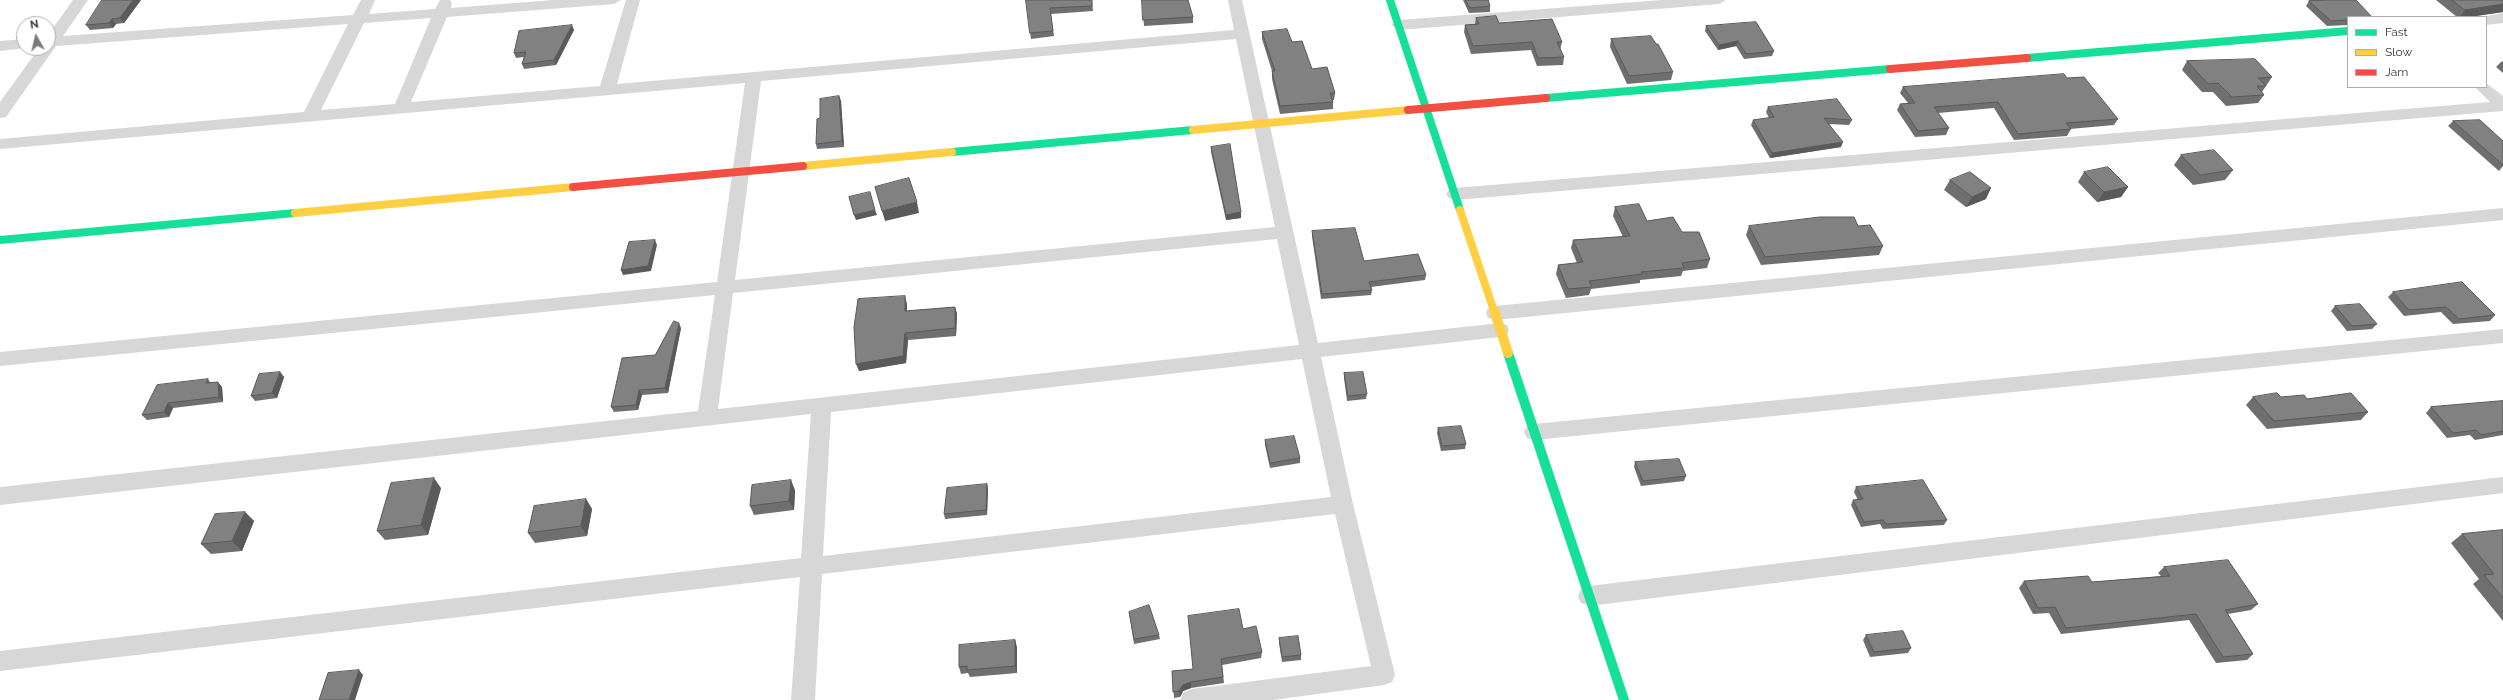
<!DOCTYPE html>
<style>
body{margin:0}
#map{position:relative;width:2503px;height:700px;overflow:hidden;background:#fff;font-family:Raleway,sans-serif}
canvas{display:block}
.legend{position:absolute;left:2347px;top:16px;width:140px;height:72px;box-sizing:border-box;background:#fff;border:1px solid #adadad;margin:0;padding:5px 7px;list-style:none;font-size:12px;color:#333}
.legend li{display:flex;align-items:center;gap:8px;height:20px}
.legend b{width:20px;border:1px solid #adadad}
.north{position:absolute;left:16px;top:16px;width:40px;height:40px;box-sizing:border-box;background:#fff;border:1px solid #adadad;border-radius:50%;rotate:352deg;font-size:11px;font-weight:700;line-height:16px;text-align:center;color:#333}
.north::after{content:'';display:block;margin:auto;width:14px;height:18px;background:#7a7a7a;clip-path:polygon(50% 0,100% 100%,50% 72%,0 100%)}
</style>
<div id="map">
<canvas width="2503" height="700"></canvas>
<ul class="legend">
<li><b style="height:5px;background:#16e098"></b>Fast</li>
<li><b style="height:5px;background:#ffcf43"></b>Slow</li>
<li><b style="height:5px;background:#f24e42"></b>Jam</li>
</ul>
<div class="north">N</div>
</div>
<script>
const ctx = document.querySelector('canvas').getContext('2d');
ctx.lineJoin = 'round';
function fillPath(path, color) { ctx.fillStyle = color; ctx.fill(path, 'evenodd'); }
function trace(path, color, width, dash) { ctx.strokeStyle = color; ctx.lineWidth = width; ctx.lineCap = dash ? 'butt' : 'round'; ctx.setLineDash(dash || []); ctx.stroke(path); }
fillPath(new Path2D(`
 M 73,0 L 88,0 L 63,36 L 353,15 L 361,0 L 375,0 L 369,14 L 435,9 L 440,0 L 450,0 L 452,3 L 451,8 L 554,0 L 621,0 L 614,4 L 447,17 L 411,102 L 600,86 L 626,0 L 640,0 L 617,84 L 1234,30 L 1228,0 L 1242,0 L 1318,343 L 1500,323 L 1507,325 L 1509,330 L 1507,335 L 1500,337 L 1321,357 L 1353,504 L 1395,675 L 1392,682 L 1384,685 L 1273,700 L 1180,700 L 1184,692 L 1192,689 L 1371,666 L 1335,514 L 822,574 L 815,700 L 791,700 L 800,577 L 0,671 L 0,651 L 801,558 L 811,414 L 0,505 L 0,487 L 698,411 L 715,295 L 0,366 L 0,352 L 717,282 L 745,83 L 0,149 L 0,139 L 304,112 L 348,24 L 56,46 L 6,117 L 0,118 L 0,102 L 39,48 L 48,48 L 48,35 ZM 431,18 L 395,104 L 321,110 L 364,23 ZM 1236,39 L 1275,227 L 735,280 L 761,81 ZM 1277,239 L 1299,345 L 718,409 L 733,293 ZM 1302,359 L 1331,497 L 823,556 L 831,412 Z
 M 1662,0 L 1726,0 L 1719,4 L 1399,30 L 1391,25 L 1399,20 Z
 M 2503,13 L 2503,23 L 2486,25 L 2486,17 L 2481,17 Z
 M 24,39 L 24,48 L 27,48 L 0,51 L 0,41 Z
 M 2486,83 L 2503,96 L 2503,111 L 1455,200 L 1449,198 L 1446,194 L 1449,190 L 1455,188 L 2490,102 L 2475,87 L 2486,87 Z
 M 2503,208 L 2503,220 L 1495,320 L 1488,318 L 1486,313 L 1488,308 L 1495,306 Z
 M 2503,329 L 2503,343 L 1534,440 L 1527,438 L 1524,432 L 1527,426 L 1534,424 Z
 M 2503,477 L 2503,493 L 1589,606 L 1581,603 L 1578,596 L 1581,589 L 1589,586 Z`), '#d7d7d7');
trace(new Path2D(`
 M 1390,0 L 1460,210
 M 2027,58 L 2348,31
 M 1546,98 L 1890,69
 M 952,152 L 1193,130
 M 0,240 L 295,213`), '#16e098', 8);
trace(new Path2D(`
 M 1508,353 L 1624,700`), '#16e098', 10);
trace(new Path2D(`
 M 1193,130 L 1408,110
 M 803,166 L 952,152
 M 1460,210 L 1494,311
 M 295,213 L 573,187`), '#ffcf43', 8);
trace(new Path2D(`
 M 1494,310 L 1508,353`), '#ffcf43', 10);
trace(new Path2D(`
 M 1890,69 L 2027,58
 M 1408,110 L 1546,98
 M 573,187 L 803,166`), '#f24e42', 8);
fillPath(new Path2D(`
 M 141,0 L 124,23 L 116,24 L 113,28 L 90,30 L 86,25 Z
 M 1026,0 L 1092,0 L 1093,11 L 1051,14 L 1054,36 L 1031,39 Z
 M 1142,0 L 1193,17 L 1193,23 L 1144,26 Z
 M 1463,0 L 1488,0 L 1490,6 L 1490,12 L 1469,13 Z
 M 2315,0 L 2356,0 L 2348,17 L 2348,25 L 2327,26 L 2306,6 L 2309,1 L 2316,1 Z
 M 2436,0 L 2503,0 L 2503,12 L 2469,17 L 2457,17 Z
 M 1476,18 L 1499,23 L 1562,42 L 1560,50 L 1564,57 L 1563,65 L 1537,66 L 1531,50 L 1471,54 L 1464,32 L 1465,25 L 1475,24 Z
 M 1706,26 L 1774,51 L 1772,56 L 1744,59 L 1736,46 L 1718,50 L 1705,31 Z
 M 574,30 L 556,65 L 524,69 L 522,64 L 524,57 L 516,58 L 514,53 Z
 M 1262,32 L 1292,42 L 1312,69 L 1335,93 L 1334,100 L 1333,100 L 1333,109 L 1280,114 L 1272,79 L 1272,71 L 1262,39 Z
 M 1611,39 L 1656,44 L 1673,72 L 1671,80 L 1627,84 L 1610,47 Z
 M 2187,61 L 2272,77 L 2262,92 L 2264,95 L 2258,103 L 2226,106 L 2213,92 L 2202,92 L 2182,70 Z
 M 2503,61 L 2503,73 L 2496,67 L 2501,62 Z
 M 2067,78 L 2118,119 L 2114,125 L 2070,129 L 2071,129 L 2067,136 L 2014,140 L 1994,108 L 1938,113 L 1949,128 L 1946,135 L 1915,137 L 1897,110 L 1900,104 L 1908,103 L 1900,93 L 1903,87 Z
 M 839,96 L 841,101 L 844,147 L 817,149 L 816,144 L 820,118 Z
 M 1768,107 L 1852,120 L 1849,125 L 1829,124 L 1841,147 L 1770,158 L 1751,125 L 1753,120 L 1769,118 L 1766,112 Z
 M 2453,121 L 2503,141 L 2503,166 L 2499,171 L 2448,126 Z
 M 1211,147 L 1241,212 L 1241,218 L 1226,220 L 1211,152 Z
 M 2181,155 L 2233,170 L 2225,180 L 2193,185 L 2174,165 Z
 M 2084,172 L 2128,187 L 2121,197 L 2097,202 L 2078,182 Z
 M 1950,180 L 1986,199 L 1966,207 L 1944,190 Z
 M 1615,207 L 1647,221 L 1682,232 L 1710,259 L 1707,268 L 1683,271 L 1681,276 L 1640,280 L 1640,283 L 1591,289 L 1589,295 L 1566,298 L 1556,274 L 1558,265 L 1577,263 L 1571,248 L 1573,240 L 1623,237 L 1613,216 Z
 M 1749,226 L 1858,226 L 1883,246 L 1879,255 L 1761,265 L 1746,235 Z
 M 1312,231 L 1364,261 L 1426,275 L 1425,280 L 1371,287 L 1372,290 L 1371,295 L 1321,299 L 1312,236 Z
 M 2393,292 L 2495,315 L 2490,321 L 2453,324 L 2441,312 L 2404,316 L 2388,297 Z
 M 907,304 L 907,311 L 955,307 L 957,314 L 956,336 L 908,340 L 906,363 L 859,371 Z
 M 2335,306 L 2377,324 L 2372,329 L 2347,331 L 2331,311 Z
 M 681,328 L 668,393 L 642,395 L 638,410 L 614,412 L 611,407 L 655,355 Z
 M 280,372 L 284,377 L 277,398 L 255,401 L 251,396 Z
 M 1344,373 L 1367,394 L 1366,399 L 1347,401 L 1344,378 Z
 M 208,379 L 210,382 L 222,387 L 223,402 L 173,408 L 169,417 L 147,420 L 142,415 Z
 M 2253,397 L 2281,397 L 2307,399 L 2368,412 L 2361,420 L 2267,429 L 2246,405 Z
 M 2503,401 L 2503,435 L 2475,440 L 2470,435 L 2447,438 L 2426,413 L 2431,407 Z
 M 1438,428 L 1466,444 L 1465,449 L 1441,451 L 1437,433 Z
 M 1265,440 L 1300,458 L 1300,463 L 1270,468 L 1265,445 Z
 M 1635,462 L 1686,476 L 1684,481 L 1641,486 L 1634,467 Z
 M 987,484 L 988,489 L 987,515 L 945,519 L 944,514 Z
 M 1856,487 L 1947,520 L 1944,525 L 1883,529 L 1880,524 L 1861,527 L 1851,505 L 1853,500 L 1858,500 L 1854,492 Z
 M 441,488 L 428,535 L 385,540 L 377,531 Z
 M 795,490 L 794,510 L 754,515 L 750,506 Z
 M 586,499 L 592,509 L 587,536 L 535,543 L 528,533 Z
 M 245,512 L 254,521 L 242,551 L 211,554 L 201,544 Z
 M 2503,530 L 2503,621 L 2473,584 L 2479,579 L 2451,543 L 2462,534 Z
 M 2164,567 L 2258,604 L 2251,610 L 2228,614 L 2253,654 L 2247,660 L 2216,663 L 2189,620 L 2061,634 L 2049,613 L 2033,614 L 2019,588 L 2024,581 L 2092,582 L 2161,576 L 2158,573 Z
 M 1129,612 L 1159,635 L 1160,639 L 1134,644 Z
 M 1243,629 L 1262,652 L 1261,658 L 1222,665 L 1224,683 L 1191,688 L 1183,691 L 1180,697 L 1174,698 L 1172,671 L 1193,669 Z
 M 1866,635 L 1911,648 L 1908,653 L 1870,657 L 1863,640 Z
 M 1279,638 L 1301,655 L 1301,660 L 1282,662 L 1279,643 Z
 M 1015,640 L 1017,648 L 1017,673 L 970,677 L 968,673 L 961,674 L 959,667 Z`), '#6f6f6f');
fillPath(new Path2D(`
 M 133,0 L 141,0 L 124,23 L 120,18 Z
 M 2503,4 L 2503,12 L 2469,17 L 2460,17 L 2465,10 Z
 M 112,19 L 116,24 L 113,28 L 109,23 Z
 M 572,25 L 574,30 L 556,65 L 554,60 Z
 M 1738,41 L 1736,46 L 1718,50 L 1719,45 Z
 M 839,96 L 841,101 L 844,147 L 842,141 Z
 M 1843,142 L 1841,147 L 1770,158 L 1772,153 Z
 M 2128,187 L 2121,197 L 2097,202 L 2104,192 Z
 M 1991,188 L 1986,199 L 1966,207 L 1972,197 Z
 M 917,202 L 919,213 L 885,221 L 882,211 Z
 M 875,210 L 877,215 L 856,220 L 854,215 Z
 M 1241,212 L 1241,218 L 1226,220 L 1226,215 Z
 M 655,240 L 657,245 L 651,271 L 623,275 L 621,270 Z
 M 905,296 L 907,304 L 907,319 L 905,311 Z
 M 955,307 L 957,314 L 956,336 L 955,328 Z
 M 679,323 L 681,328 L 668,393 L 665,388 Z
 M 905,333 L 908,340 L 906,363 L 859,371 L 856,364 Z
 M 280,372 L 284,377 L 277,398 L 272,393 Z
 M 218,382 L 222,387 L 223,402 L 219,397 Z
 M 639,390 L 642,395 L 638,410 L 636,405 Z
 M 168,403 L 173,408 L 169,417 L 164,412 Z
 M 434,478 L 441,488 L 428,535 L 421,525 Z
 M 791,480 L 795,490 L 794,510 L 789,501 Z
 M 987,484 L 988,489 L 987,515 L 986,510 Z
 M 586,499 L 592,509 L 587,536 L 581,526 Z
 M 245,512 L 254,521 L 242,551 L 232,541 Z
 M 1015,640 L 1017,648 L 1017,673 L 1015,666 Z
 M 359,670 L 363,675 L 355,700 L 349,700 Z
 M 1191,682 L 1191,688 L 1183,691 L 1180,697 L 1179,691 L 1183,685 Z`), '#5a5a5a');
const building = new Path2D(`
 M 102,0 L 133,0 L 120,18 L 112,19 L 109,23 L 86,25 Z
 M 1026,0 L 1092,0 L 1092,6 L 1050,8 L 1053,31 L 1030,33 Z
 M 1142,0 L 1188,0 L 1193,17 L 1143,20 Z
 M 1466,0 L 1488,0 L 1490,6 L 1470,8 Z
 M 2325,0 L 2356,0 L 2372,17 L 2348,17 L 2348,20 L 2331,21 L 2309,1 Z
 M 2452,0 L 2503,0 L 2503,4 L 2465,10 Z
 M 1496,16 L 1499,23 L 1552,19 L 1562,42 L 1557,42 L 1564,57 L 1538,58 L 1532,42 L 1473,46 L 1465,25 L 1479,24 L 1476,18 Z
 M 1756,22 L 1774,51 L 1746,54 L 1738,41 L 1719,45 L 1706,26 Z
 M 572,25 L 554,60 L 522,64 L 526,52 L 514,53 L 519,31 Z
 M 1287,29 L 1292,42 L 1302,41 L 1312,69 L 1327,67 L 1335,93 L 1330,93 L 1333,102 L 1280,106 L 1272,71 L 1275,71 L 1262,32 Z
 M 1651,36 L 1656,44 L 1658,44 L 1673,72 L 1629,76 L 1611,39 Z
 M 2255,59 L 2272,77 L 2258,78 L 2266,86 L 2257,86 L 2264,95 L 2232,97 L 2218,83 L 2208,84 L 2187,61 Z
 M 2064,74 L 2067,78 L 2084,77 L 2118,119 L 2066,123 L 2071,129 L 2018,134 L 1998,102 L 1934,107 L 1949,128 L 1918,131 L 1900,104 L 1915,103 L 1903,87 Z
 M 839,96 L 842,141 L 816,144 L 817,119 L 820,118 L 820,99 Z
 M 1837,99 L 1852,120 L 1824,118 L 1843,142 L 1772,153 L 1753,120 L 1774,117 L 1768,107 Z
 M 2480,120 L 2503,141 L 2503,165 L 2453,121 Z
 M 1230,144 L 1241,212 L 1226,215 L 1211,147 Z
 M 2214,150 L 2233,170 L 2200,175 L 2181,155 Z
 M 2108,167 L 2128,187 L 2104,192 L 2084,172 Z
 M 1970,172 L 1991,188 L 1972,197 L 1950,180 Z
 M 909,178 L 917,202 L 882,211 L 875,187 Z
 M 870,192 L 875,210 L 854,215 L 849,197 Z
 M 1639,204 L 1647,221 L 1673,217 L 1682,232 L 1699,232 L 1710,259 L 1682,263 L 1684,268 L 1641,272 L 1642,274 L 1589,281 L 1592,287 L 1568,289 L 1558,265 L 1583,262 L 1573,240 L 1630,236 L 1615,207 Z
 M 1820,217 L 1854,217 L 1858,226 L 1870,225 L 1883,246 L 1765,257 L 1749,226 Z
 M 1355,228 L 1364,261 L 1418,254 L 1426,275 L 1369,282 L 1372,290 L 1322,294 L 1312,231 Z
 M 655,240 L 648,266 L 621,270 L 629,242 Z
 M 2462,282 L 2495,315 L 2459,319 L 2446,307 L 2409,310 L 2393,292 Z
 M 905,296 L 905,311 L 955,307 L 955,328 L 905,333 L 903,356 L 856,364 L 854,327 L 858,299 Z
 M 2360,304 L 2377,324 L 2352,326 L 2335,306 Z
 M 674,321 L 679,323 L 665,388 L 639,390 L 636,405 L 611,407 L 622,358 L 655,355 Z
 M 280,372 L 272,393 L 251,396 L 259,374 Z
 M 1363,372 L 1367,394 L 1348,396 L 1344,373 Z
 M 208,379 L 206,383 L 218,382 L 219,397 L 168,403 L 164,412 L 142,415 L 157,385 Z
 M 2277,393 L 2281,397 L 2304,395 L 2307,399 L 2351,393 L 2368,412 L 2274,421 L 2253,397 Z
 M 2503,401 L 2503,431 L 2481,435 L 2476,430 L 2453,433 L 2431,407 Z
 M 1461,426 L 1466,444 L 1442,446 L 1438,428 Z
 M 1294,436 L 1300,458 L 1270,463 L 1265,440 Z
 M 1679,459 L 1686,476 L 1643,481 L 1635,462 Z
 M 434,478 L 421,525 L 377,531 L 391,483 Z
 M 791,480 L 789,501 L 750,506 L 752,485 Z
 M 1923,480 L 1947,520 L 1886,524 L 1883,520 L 1864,522 L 1853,500 L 1863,499 L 1856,487 Z
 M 987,484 L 986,510 L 944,514 L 947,488 Z
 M 586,499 L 581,526 L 528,533 L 534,506 Z
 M 245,512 L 232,541 L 201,544 L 215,514 Z
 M 2503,530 L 2503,598 L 2484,575 L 2494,574 L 2462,534 Z
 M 2228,560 L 2258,604 L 2225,610 L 2253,654 L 2223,657 L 2196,614 L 2066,628 L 2055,607 L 2038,608 L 2024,581 L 2088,576 L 2092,582 L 2170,576 L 2164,567 Z
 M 1149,605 L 1159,635 L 1134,639 L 1129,612 Z
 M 1239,609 L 1243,629 L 1256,626 L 1262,652 L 1221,659 L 1223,677 L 1191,682 L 1183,685 L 1179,691 L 1173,692 L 1172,671 L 1193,669 L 1188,616 Z
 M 1903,631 L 1911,648 L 1874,652 L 1866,635 Z
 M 1298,636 L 1301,655 L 1282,657 L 1279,638 Z
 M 1015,640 L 1015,666 L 967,670 L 967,666 L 959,667 L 959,645 Z
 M 359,670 L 349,700 L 319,700 L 328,673 Z`);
fillPath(building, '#818181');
trace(building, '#5a5a5a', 1);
</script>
